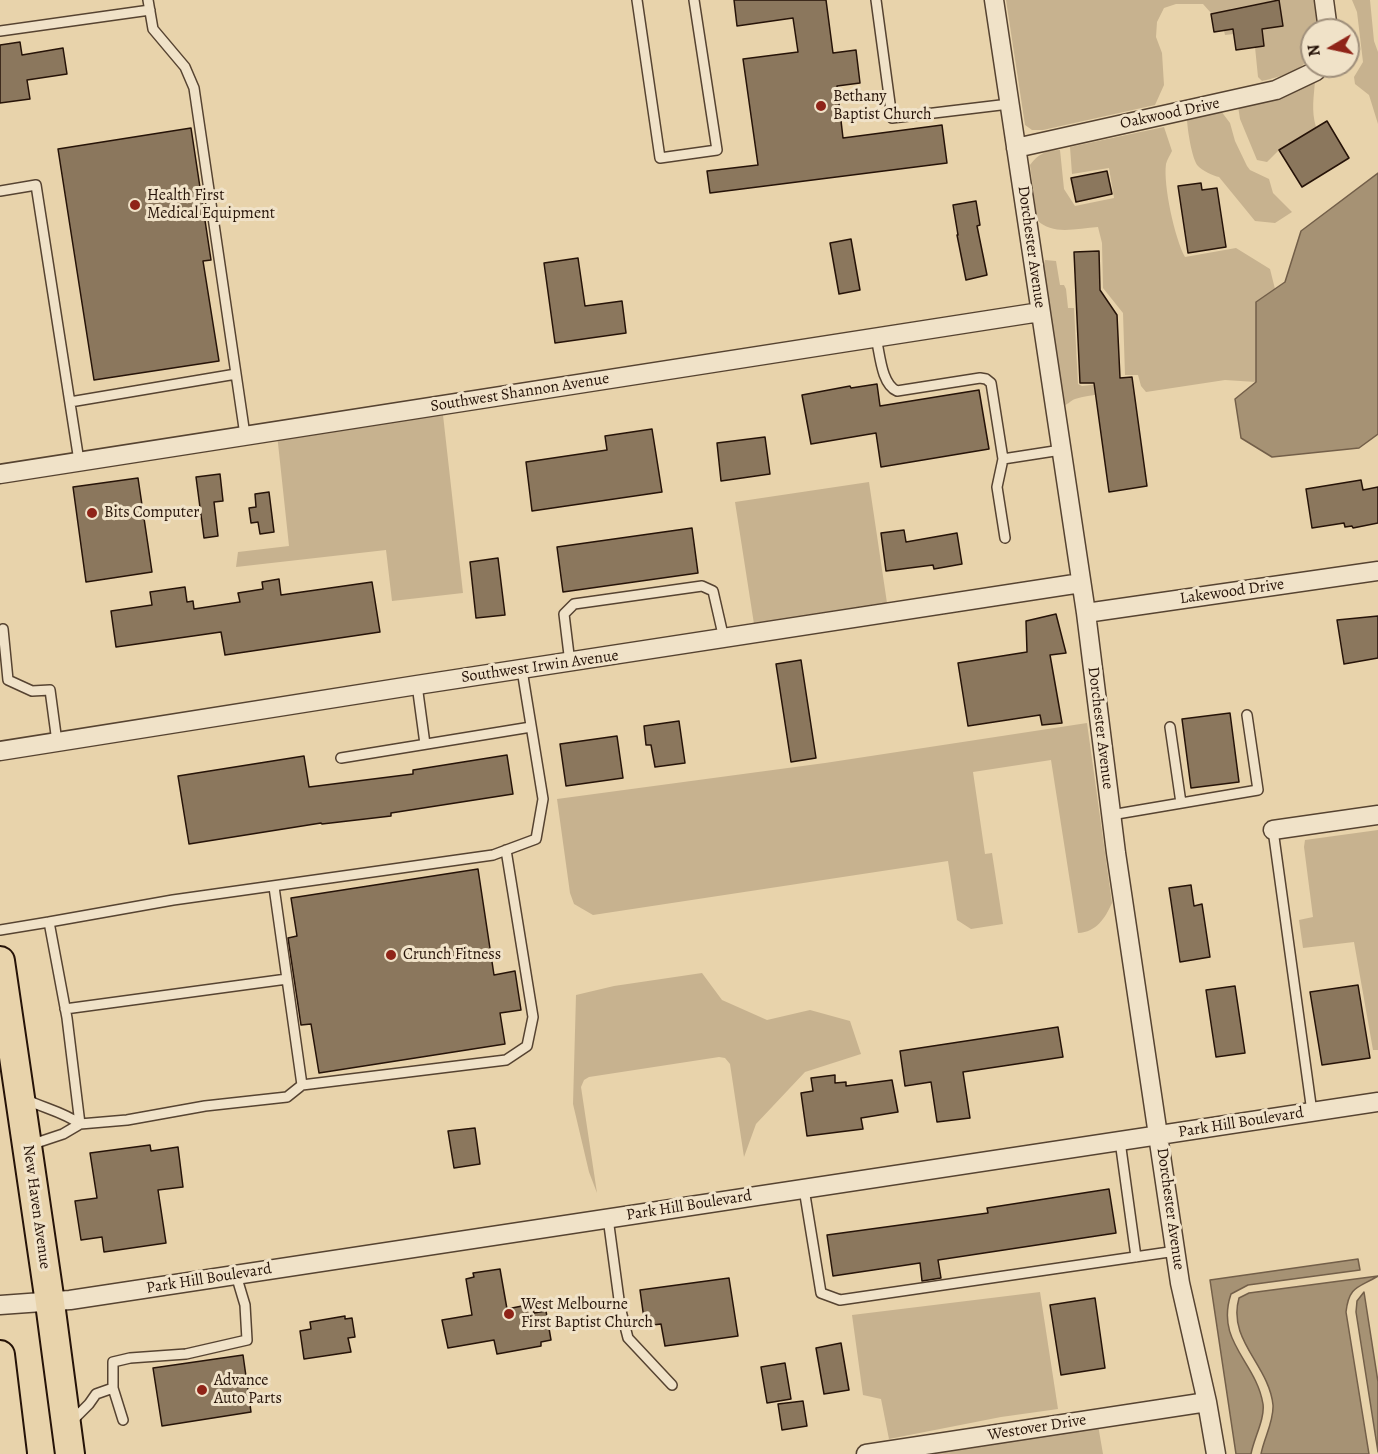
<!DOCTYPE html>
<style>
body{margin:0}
#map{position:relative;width:1378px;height:1454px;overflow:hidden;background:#e8d3ab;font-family:Alegreya,serif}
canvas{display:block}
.north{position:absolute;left:1300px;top:18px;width:60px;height:60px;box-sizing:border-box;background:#f0e2c8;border:2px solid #9f8f7b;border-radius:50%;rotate:261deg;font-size:16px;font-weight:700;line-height:24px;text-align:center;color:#261308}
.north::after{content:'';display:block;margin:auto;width:21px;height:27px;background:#8f2418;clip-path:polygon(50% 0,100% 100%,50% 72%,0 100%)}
</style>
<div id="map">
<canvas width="1378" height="1454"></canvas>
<div class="north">N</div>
</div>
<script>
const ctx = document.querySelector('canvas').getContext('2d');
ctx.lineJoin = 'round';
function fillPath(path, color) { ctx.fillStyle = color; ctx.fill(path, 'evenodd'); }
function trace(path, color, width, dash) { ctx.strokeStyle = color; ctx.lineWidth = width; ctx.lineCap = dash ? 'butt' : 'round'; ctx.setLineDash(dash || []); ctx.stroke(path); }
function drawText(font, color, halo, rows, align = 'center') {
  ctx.font = font + ' Alegreya,serif'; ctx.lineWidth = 6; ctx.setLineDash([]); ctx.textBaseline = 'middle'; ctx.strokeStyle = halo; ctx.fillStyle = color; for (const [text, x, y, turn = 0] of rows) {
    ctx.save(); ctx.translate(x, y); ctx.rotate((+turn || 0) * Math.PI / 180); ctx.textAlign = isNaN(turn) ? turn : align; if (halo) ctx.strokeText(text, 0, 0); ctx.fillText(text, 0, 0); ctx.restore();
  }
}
fillPath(new Path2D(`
 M 1006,0 L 1316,0 L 1316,30 L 1312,30 C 1312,37 1314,47 1311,54 C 1305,71 1278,77 1262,81 L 1258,77 L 1255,47 L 1264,46 L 1262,29 L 1283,26 L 1278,0 L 1230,9 L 1234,34 L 1225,35 L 1220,12 L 1211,13 L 1203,4 L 1176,4 L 1164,8 L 1157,22 L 1156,37 L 1162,53 L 1164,85 L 1155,105 L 1043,130 L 1032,130 L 1025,125 Z
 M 1352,0 L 1370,0 L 1374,41 L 1378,52 L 1378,124 L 1369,95 L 1355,84 L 1354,77 L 1363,62 L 1357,12 Z
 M 1315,80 C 1314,97 1311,110 1316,127 L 1279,150 L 1267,162 L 1257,160 L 1240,119 L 1238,106 Z
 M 1221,111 L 1230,123 L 1235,141 L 1247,166 L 1250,170 L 1269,179 L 1273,193 L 1292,212 L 1275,223 L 1255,221 L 1219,177 C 1214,176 1201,170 1198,166 C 1192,160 1187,127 1187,118 Z
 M 1164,127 L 1172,151 C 1170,155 1167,160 1166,164 C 1163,185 1175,239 1185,257 L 1236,248 L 1270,269 L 1275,289 L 1256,302 L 1256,382 L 1225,380 L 1146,392 L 1141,386 L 1138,375 L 1125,375 L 1123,313 L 1103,288 L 1102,243 L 1098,227 C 1077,228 1053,236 1037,220 L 1030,165 C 1038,154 1046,150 1060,150 L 1064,189 L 1075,206 L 1114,198 L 1109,168 L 1072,174 L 1070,147 Z
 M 1045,260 L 1056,261 L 1060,285 L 1064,285 L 1066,289 L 1068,308 L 1074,308 L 1078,384 L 1082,386 L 1125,381 L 1126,392 C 1110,394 1092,394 1075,399 C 1070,401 1068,405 1062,406 L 1043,267 Z
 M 443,415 L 463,593 L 392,601 L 386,550 L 236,567 L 238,552 L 289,546 L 277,434 Z
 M 869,482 L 887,603 L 754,624 L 735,502 Z
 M 1087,723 L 1112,903 C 1105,918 1097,932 1078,933 L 1051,760 L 973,772 L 985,854 L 992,853 L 1003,924 L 971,929 L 957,920 L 948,861 L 593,915 L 574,904 L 570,893 L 557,799 L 825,763 Z
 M 1378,830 L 1378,1050 L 1373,1050 L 1354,942 L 1303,948 L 1299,920 L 1313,917 L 1304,847 L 1305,840 Z
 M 702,973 L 722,1000 L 767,1020 L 810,1010 L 850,1021 L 861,1054 L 805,1072 L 756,1124 L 744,1157 L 730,1064 L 725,1058 L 719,1057 L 589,1077 L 584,1080 L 581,1087 L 597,1193 L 589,1172 L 573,1104 L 576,995 L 614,986 Z
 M 1040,1292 L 1058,1409 L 1001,1417 L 889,1439 L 881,1399 L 863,1395 L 852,1315 Z
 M 1098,1425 L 1103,1454 L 925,1454 Z`), '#c7b28f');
const water = new Path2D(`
 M 1378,173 L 1378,434 L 1359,448 L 1272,457 L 1241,438 L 1235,399 L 1256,382 L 1256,302 L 1285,282 L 1301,231 Z
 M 1358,1259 L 1360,1270 L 1248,1285 L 1231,1294 C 1215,1342 1256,1361 1263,1404 C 1265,1419 1254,1438 1251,1454 L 1236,1454 L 1210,1280 Z
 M 1378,1276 C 1359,1288 1349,1285 1346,1312 L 1369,1454 L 1261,1454 C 1264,1438 1274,1421 1273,1405 C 1269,1365 1227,1340 1239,1298 L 1249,1293 Z
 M 1364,1292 L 1378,1382 L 1378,1452 L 1356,1312 L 1357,1301 Z`);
fillPath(water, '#a69274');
trace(water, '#735f49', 1.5);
const building = new Path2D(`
 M 734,0 L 826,0 L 833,53 L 856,50 L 860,83 L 837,86 L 843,138 L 942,125 L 947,163 L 710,193 L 707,171 L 758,165 L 743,59 L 798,52 L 793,18 L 737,26 Z
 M 1279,0 L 1283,26 L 1262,29 L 1264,46 L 1236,50 L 1233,29 L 1214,32 L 1211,14 Z
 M 20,42 L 22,55 L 63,48 L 67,74 L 27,80 L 30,99 L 0,103 L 0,45 Z
 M 1327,121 L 1349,158 L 1302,187 L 1279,150 Z
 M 191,128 L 211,260 L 203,261 L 219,361 L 94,380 L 58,149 Z
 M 1107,171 L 1112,194 L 1076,202 L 1071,178 Z
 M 1201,183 L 1202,190 L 1217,188 L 1226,247 L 1188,253 L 1178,186 Z
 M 976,201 L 980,225 L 977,226 L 987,275 L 966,280 L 957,235 L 958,235 L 953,205 Z
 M 851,239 L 860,290 L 839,294 L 830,243 Z
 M 1099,251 L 1100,290 L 1117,315 L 1120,378 L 1132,377 L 1147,486 L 1109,492 L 1094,383 L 1080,383 L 1074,252 Z
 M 578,258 L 585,306 L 622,301 L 626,333 L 555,343 L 544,263 Z
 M 877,384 L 880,406 L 979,390 L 989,449 L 881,467 L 876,433 L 811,444 L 802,395 L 850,386 L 851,388 Z
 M 652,429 L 662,492 L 532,511 L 526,462 L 607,450 L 605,436 Z
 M 765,437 L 770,474 L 721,481 L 717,443 Z
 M 220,474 L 223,501 L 214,502 L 218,536 L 204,538 L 196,477 Z
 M 138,478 L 152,572 L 86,582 L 73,487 Z
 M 1361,480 L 1363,490 L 1378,487 L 1378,523 L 1353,528 L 1352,526 L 1345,527 L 1344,523 L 1312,528 L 1306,489 Z
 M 269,492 L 274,532 L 260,534 L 258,522 L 251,523 L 249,508 L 256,507 L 255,494 Z
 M 692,528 L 698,573 L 563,592 L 557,547 Z
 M 904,530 L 906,542 L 957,533 L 962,564 L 934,569 L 933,565 L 886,571 L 881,533 Z
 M 498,558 L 505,615 L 476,618 L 470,562 Z
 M 279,579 L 281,595 L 372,582 L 380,632 L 225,655 L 221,632 L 116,647 L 111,611 L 152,605 L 150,592 L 185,587 L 187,602 L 193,601 L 194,609 L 240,602 L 238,593 L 263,589 L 262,582 Z
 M 1056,614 L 1066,653 L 1050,655 L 1062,723 L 1042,725 L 1040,715 L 968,726 L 958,663 L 1027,652 L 1026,621 Z
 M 1378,616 L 1378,658 L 1344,664 L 1337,620 Z
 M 801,660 L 816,758 L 791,762 L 776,664 Z
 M 1230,713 L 1239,782 L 1191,788 L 1182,719 Z
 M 679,721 L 685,763 L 655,767 L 651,745 L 646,745 L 644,726 Z
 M 617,736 L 623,778 L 566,786 L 560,744 Z
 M 507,755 L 513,794 L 391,813 L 391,816 L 322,824 L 321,823 L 189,844 L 178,776 L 304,756 L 309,787 L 413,774 L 413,770 Z
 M 478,869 L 494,975 L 515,971 L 521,1010 L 500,1013 L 505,1044 L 319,1073 L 311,1024 L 301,1025 L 288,938 L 297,936 L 291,898 Z
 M 1191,885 L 1194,906 L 1202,904 L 1210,957 L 1180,962 L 1169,888 Z
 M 1358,985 L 1370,1058 L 1322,1065 L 1310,992 Z
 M 1235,986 L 1245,1053 L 1216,1057 L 1206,990 Z
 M 1058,1027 L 1063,1057 L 963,1072 L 970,1118 L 937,1122 L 931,1082 L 905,1086 L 900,1051 Z
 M 835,1075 L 835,1083 L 846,1082 L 846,1086 L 892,1080 L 898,1112 L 861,1118 L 863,1129 L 807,1136 L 801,1093 L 813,1091 L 811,1078 Z
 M 475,1128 L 480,1164 L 454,1168 L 448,1131 Z
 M 150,1145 L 151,1151 L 178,1147 L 183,1187 L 158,1190 L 166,1243 L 104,1252 L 102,1237 L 81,1240 L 75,1201 L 97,1198 L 90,1153 Z
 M 1109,1189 L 1116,1233 L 938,1260 L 941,1278 L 922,1281 L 920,1263 L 833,1276 L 827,1235 L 988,1213 L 987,1208 Z
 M 500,1269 L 507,1309 L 532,1304 L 534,1313 L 546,1311 L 551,1340 L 541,1342 L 541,1346 L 497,1354 L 494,1340 L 448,1348 L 442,1320 L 472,1315 L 466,1279 L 474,1277 L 473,1273 Z
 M 729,1278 L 738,1336 L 665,1346 L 661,1324 L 645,1326 L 640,1290 Z
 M 1095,1298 L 1105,1368 L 1061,1375 L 1050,1305 Z
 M 345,1316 L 345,1319 L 352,1318 L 355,1337 L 348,1338 L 351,1352 L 304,1359 L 300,1331 L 311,1329 L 310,1322 Z
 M 841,1343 L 849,1390 L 824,1394 L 816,1348 Z
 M 243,1355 L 251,1412 L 162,1426 L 153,1368 Z
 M 785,1363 L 791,1399 L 767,1403 L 761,1367 Z
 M 803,1401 L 807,1426 L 782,1430 L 778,1404 Z`);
fillPath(building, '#8b775d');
trace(building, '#261308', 1.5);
const service = new Path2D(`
 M 148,0 L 153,29 L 185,67 L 194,88 L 245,435
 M 637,0 L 660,158 L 717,150 L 694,0
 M 876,0 L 892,118 L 1009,104
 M 0,31 L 150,10
 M 0,191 L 36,185 L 79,461
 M 876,338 C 880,353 881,384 897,391 L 980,378 L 986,379 L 991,383 L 1003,459 L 1061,450
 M 70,402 L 236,374
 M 1003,459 L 997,487 L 1005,538
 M 3,629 L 8,680 L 32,691 L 50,690 L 57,742
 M 570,663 L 564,614 L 574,604 L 702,586 L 713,591 L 724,639
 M 417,685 L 425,744
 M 1170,727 L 1181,803
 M 341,758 L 531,727
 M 1111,815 L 1258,790 L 1247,715
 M 1273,830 L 1312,1112
 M 49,922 L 173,900 L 493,855 L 536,839 L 543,799 L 522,670
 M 0,930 L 49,922 L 67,1018 L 80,1124 L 127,1120 L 205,1106 L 287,1097 L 302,1085 L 274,887
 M 65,1009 L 287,979
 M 302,1085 L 506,1060 L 527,1046 L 533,1017 L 506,850
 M 25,1099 C 43,1108 64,1112 80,1124 L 63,1134 L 30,1145
 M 1120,1141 L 1136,1257
 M 804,1189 L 821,1293 L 840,1300 L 1176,1251
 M 608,1218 L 620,1307 L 628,1338 L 672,1385
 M 123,1420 L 113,1388 L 113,1362 L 130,1358 L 186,1354 L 247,1340 L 245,1305 L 236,1275
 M 71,1422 L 89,1404 L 96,1394 L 113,1388`);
const minor = new Path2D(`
 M 994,0 L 1086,613 L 1116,853 L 1180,1283 L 1207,1402 L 1216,1454
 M 1324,0 L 1328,30
 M 1016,148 L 1276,90 L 1316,71 L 1318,66
 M 0,474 L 1040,312
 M 1086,613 L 1378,571
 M 0,751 L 417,685 L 1081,583
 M 1273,830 L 1378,815
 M 0,1305 L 70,1300 L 1378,1102
 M 866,1454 L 1207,1402`);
const primary = new Path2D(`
 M 0,961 L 50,1303 L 70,1454
 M 0,1355 L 12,1454`);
trace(service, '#564331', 12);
trace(minor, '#564331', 21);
trace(primary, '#261308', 32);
trace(service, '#f0e2c8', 9);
trace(minor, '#f0e2c8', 18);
trace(primary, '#e8d3ab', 28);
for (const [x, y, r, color] of [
 [821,106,6,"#8f2418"],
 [135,205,6,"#8f2418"],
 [92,513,6,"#8f2418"],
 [391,955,6,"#8f2418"],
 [509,1314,6,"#8f2418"],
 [202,1390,6,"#8f2418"]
]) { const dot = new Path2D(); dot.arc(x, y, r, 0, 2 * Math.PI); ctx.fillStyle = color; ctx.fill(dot); trace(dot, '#f0e2c8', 2); }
drawText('16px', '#261308', '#f0e2c8', [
 ["Bethany",833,97],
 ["Baptist Church",833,115],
 ["Health First",147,196],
 ["Medical Equipment",147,214],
 ["Bits Computer",104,513],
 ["Crunch Fitness",403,955],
 ["West Melbourne",521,1305],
 ["First Baptist Church",521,1323],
 ["Advance",214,1381],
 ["Auto Parts",214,1399]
], 'left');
drawText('16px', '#261308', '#f0e2c8', [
 ["Oakwood Drive",1170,114,-12],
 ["Dorchester Avenue",1031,247,82],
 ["Southwest Shannon Avenue",520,393,-9],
 ["Lakewood Drive",1232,592,-8],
 ["Southwest Irwin Avenue",540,667,-8],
 ["Dorchester Avenue",1100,728,83],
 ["Park Hill Boulevard",1241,1123,-9],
 ["Park Hill Boulevard",689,1206,-9],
 ["New Haven Avenue",36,1207,82],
 ["Dorchester Avenue",1170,1209,82],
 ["Park Hill Boulevard",209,1279,-9],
 ["Westover Drive",1037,1428,-9]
]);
</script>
